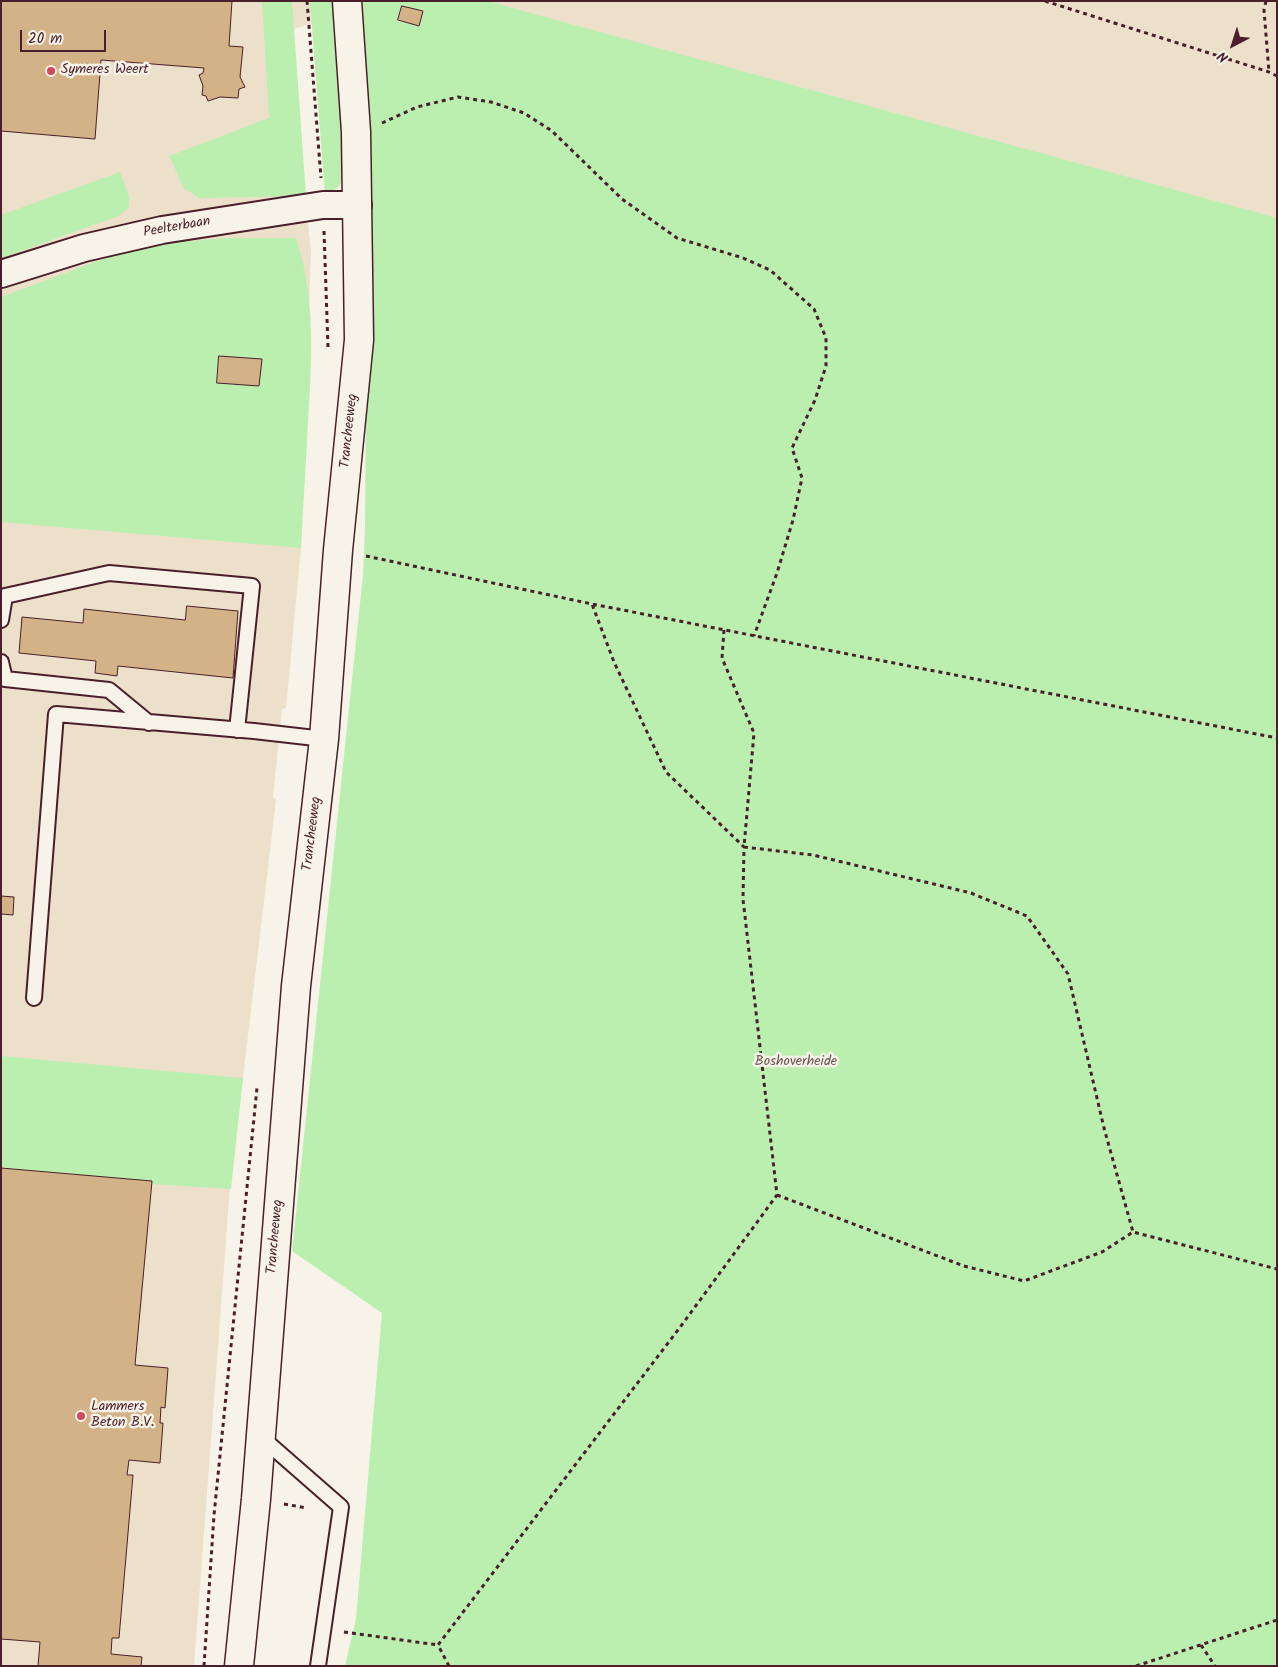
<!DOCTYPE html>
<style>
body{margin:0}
#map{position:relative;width:1278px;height:1667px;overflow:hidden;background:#f7f3e8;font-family:Kalam,sans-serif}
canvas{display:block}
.frame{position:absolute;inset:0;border:2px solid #4a1f2b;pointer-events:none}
.north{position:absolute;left:1208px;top:20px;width:50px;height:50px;-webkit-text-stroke:4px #f7f3e8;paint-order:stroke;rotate:220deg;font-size:14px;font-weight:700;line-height:20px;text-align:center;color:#4a1f2b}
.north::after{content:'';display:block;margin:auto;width:18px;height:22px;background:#4a1f2b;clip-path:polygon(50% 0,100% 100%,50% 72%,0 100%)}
.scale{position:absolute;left:20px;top:30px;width:86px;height:22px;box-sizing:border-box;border:2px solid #4a1f2b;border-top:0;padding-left:6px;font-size:15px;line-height:18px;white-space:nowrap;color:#4a1f2b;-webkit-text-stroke:4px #f7f3e8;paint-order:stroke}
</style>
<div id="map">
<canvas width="1278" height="1667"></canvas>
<div class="frame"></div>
<div class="north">N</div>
<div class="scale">20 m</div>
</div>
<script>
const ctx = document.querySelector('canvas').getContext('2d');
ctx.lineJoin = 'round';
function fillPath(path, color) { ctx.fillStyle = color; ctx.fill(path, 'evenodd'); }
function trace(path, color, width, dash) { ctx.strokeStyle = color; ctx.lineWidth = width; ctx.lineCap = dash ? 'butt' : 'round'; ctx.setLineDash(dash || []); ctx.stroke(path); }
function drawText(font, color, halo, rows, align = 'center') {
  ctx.font = font + ' Kalam,sans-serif'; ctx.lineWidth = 5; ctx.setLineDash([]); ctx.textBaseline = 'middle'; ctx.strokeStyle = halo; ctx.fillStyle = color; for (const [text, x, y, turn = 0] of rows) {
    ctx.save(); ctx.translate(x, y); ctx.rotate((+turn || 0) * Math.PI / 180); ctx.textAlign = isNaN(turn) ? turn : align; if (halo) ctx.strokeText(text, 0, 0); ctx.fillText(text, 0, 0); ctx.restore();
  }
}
fillPath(new Path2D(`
 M 1,1 L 378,1 L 285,32 L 311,250 L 301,548 L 286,708 L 282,709 L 273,797 L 276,800 L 230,1187 L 194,1666 L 1,1666 Z
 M 456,1 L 1277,1 L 1277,266 Z`), '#ece0cb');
fillPath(new Path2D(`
 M 262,1 L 292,1 L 306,196 L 199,198 L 184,188 L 169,156 L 269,118 Z
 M 310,1 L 332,1 L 345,169 C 342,185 340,188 325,195 Z
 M 354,1 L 487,1 L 1277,218 L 1277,1666 L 345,1666 L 356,1619 L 382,1313 L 292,1251 L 363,575 L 365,529 L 366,396 L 373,265 Z
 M 120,172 L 129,196 L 129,207 L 119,216 L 1,258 L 1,215 Z
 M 226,238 L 296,238 C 316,299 312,359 308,423 C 306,464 303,506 301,548 L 1,522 L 1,297 L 100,260 L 156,244 Z
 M 1,1056 L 243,1078 L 231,1189 L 151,1184 L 1,1167 Z`), '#baefb0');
const building = new Path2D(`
 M 1,1 L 232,1 L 229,46 L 243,47 L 240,77 L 245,87 L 239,89 L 238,98 L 220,97 L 208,101 L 206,96 L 202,95 L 203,86 L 199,75 L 203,73 L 204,68 L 101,60 L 95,139 L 1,131 Z
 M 402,6 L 423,11 L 419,26 L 398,20 Z
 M 219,356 L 262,359 L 259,386 L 217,383 Z
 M 187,606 L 238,611 L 233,678 L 118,666 L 117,676 L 95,673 L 96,661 L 19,653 L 22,617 L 83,623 L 84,609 L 185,620 Z
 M 1,896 L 14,897 L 13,915 L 1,914 Z
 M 1,1168 L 152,1181 L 135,1365 L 168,1368 L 165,1408 L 161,1407 L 160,1423 L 163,1423 L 160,1463 L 129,1460 L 127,1475 L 133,1475 L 119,1638 L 112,1638 L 111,1654 L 142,1657 L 141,1666 L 38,1666 L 40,1642 L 1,1639 Z`);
fillPath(building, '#d2b286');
trace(building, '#4a1f2b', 1);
const service = new Path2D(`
 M 1,620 L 5,596 L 109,573 L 252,586 L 237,730
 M 1,662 L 5,679 L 109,690 L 149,723
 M 34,998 L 56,714 L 254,731 L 324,739
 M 261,1437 L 341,1507 L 318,1666`);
const minor = new Path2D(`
 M 1,274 L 84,248 L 162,230 L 323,205 L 358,205`);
const tertiary = new Path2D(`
 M 239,1666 L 256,1499 L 296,986 L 324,739 L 338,550 L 359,340 L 356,132 L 347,1`);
trace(service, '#4a1f2b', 18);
trace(minor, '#4a1f2b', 30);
trace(tertiary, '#4a1f2b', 31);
trace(new Path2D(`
 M 307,1 L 321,178
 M 1045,1 L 1269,72 L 1277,76
 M 1266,1 L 1264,10 L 1269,72
 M 382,123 L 417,107 L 458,97 L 491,102 L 524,113 L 552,131 L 622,199 L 677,238 L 743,258 L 770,270 L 814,309 L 826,338 L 826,366 L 815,400 L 792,448 L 802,478 L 793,520 L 777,573 L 754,636
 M 324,231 L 328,347
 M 366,556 L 592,604 L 1277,738
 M 724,630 L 722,658 L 754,733 L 744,847 L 813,855 L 971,893 L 1027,916 L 1068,974 L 1104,1128 L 1133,1232
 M 777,1195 L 964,1266 L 1024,1281 L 1102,1252 L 1133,1232 L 1277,1269
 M 284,1504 L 307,1508
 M 344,1632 L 438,1645
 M 1201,1645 L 1215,1666
 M 204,1666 L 214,1515 L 257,1088
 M 449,1666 L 438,1645 L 681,1326 L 777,1195 L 743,899 L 744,847 L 666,772 L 614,662 L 592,604
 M 1136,1666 L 1277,1620`), '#4a1f2b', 3, [4, 4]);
trace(service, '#f7f3e8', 14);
trace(minor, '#f7f3e8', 26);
trace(tertiary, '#f7f3e8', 28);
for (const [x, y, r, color] of [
 [51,71,5,"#d1495b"],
 [81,1416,5,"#d1495b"]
]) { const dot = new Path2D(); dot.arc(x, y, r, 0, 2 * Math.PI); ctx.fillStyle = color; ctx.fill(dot); trace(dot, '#f7f3e8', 2); }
drawText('14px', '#4a1f2b', '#f7f3e8', [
 ["Symeres Weert",61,71],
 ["Lammers",91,1408],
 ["Beton B.V.",91,1424]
], 'left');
drawText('14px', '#4a1f2b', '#f7f3e8', [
 ["Peelterbaan",177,228,-10],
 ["Trancheeweg",350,431,-84],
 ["Trancheeweg",313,834,-83],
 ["Trancheeweg",276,1237,-85]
]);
drawText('14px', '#66534c', '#f7f3e8', [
 ["Boshoverheide",796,1063]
]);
</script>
